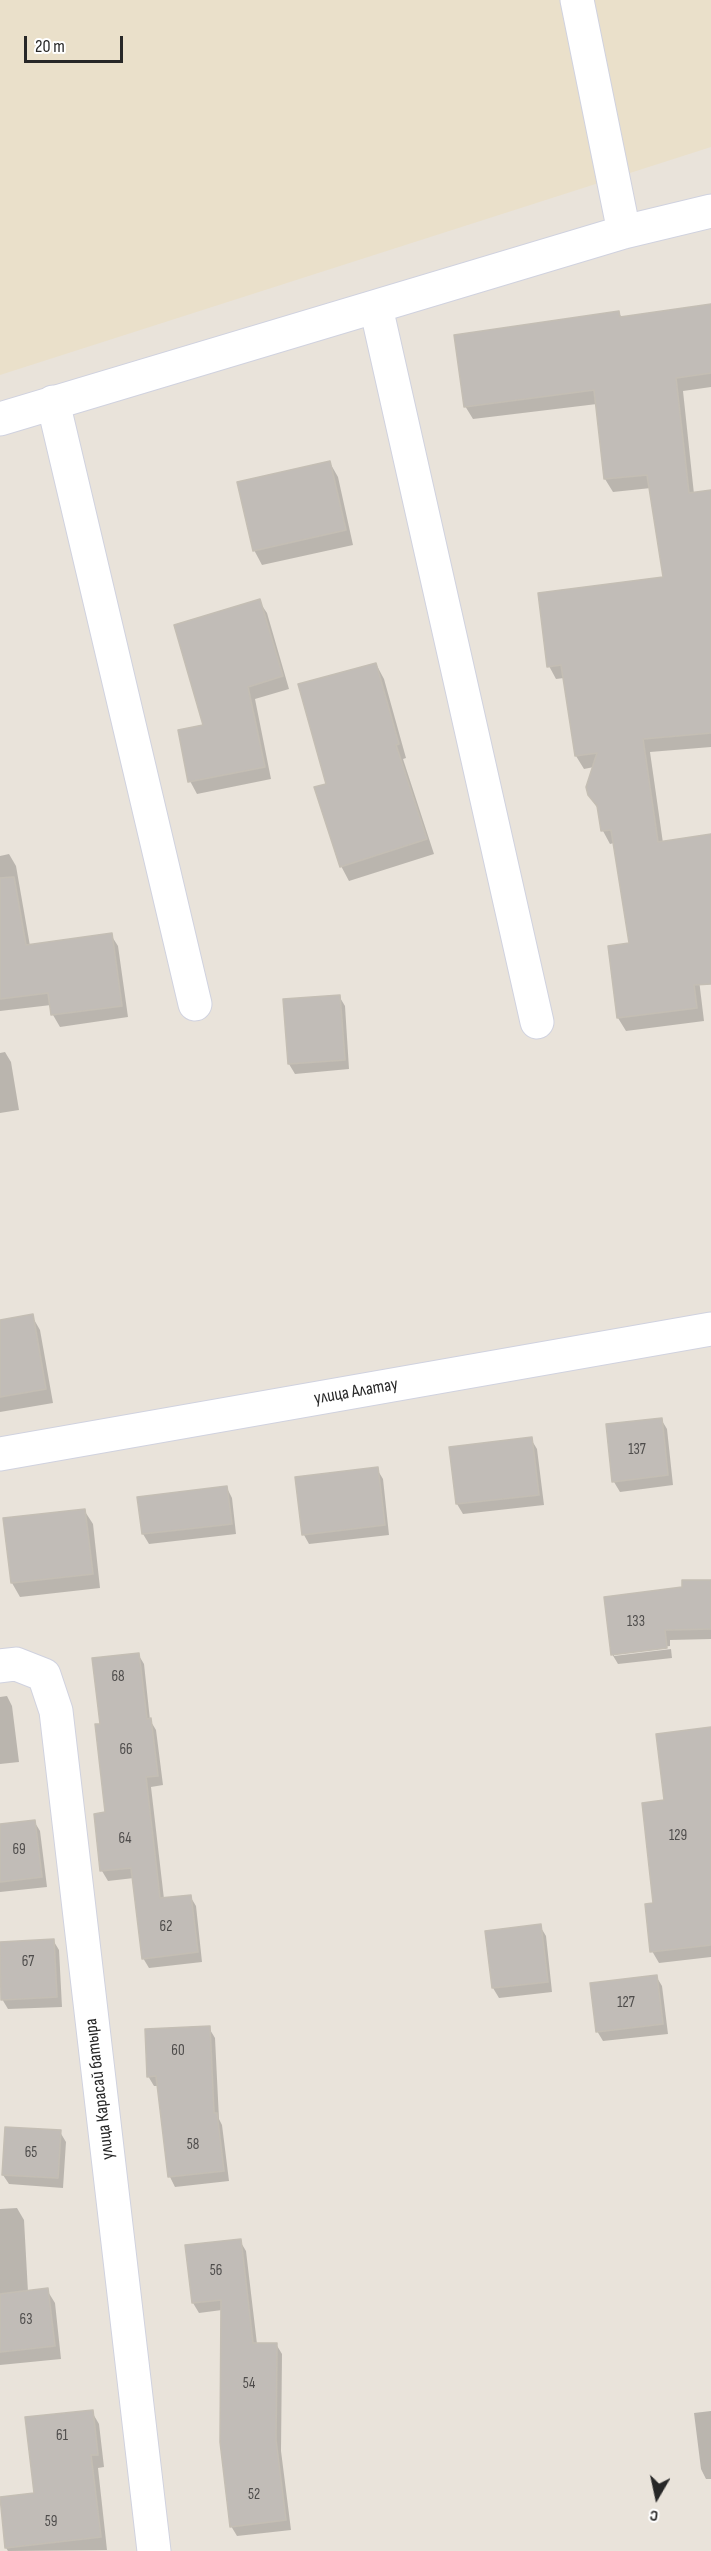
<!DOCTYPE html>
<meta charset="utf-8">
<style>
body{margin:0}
#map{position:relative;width:711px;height:2551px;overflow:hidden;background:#e9e3da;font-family:"Sofia Sans Condensed",sans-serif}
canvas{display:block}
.north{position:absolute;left:627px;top:2467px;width:60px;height:60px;-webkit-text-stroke:4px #fff;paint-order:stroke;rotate:189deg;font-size:16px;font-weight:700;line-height:24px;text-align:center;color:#272727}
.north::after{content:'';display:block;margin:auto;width:21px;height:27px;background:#272727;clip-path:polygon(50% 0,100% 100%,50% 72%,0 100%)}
.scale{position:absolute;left:24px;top:36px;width:99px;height:27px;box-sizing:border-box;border:3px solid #272727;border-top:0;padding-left:8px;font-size:18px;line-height:21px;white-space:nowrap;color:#272727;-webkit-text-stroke:4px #fff;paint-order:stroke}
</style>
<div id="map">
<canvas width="711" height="2551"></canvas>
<div class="north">С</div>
<div class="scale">20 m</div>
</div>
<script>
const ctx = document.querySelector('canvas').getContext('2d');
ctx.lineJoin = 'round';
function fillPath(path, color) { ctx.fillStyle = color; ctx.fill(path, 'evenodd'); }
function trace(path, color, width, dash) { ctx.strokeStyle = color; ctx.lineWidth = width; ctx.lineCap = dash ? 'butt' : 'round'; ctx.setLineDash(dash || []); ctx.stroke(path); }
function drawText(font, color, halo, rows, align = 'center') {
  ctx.font = font + ' "Sofia Sans Condensed",sans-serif'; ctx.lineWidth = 4.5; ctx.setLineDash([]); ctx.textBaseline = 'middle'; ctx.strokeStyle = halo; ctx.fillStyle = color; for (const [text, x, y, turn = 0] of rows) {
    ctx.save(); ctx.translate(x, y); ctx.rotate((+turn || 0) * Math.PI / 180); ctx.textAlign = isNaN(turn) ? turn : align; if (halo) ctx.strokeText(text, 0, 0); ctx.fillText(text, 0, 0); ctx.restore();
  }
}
fillPath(new Path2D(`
 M 0,0 L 711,0 L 711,147 L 0,375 Z`), '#eae0ca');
fillPath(new Path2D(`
 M 711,306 L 711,387 L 683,391 L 694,494 L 711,492 L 711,749 L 711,747 L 650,752 L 663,843 L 711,836 L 711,927 L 693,930 L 704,1021 L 626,1031 L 618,1018 L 630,945 L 614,843 L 610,844 L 603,831 L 600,812 L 589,795 L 594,767 L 584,769 L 576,756 L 564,678 L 556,679 L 549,666 L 665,578 L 651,488 L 613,492 L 605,479 L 597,404 L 473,419 L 465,406 L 619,313 L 622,318 Z
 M 330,463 L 338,477 L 353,545 L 262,565 L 254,550 Z
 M 259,601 L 267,613 L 289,689 L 255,699 L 271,779 L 197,794 L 190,781 L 205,726 Z
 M 376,664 L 384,679 L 406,758 L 403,759 L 434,854 L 349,881 L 341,866 L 328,785 Z
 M 9,854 L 16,866 L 30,946 L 111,935 L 118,946 L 128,1017 L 60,1027 L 53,1015 L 51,1005 L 0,1011 L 0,856 Z
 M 339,996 L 345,1006 L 349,1069 L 295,1074 L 289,1064 Z
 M 5,1052 L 11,1062 L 19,1110 L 0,1113 L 0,1053 Z
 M 32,1316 L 40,1330 L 53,1403 L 0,1412 L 0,1321 Z
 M 661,1419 L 667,1429 L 673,1485 L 620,1492 L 614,1482 Z
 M 531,1439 L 537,1449 L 544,1505 L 463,1514 L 457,1504 L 450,1448 Z
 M 377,1469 L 383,1479 L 389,1535 L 309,1544 L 304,1535 Z
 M 227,1488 L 232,1498 L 236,1534 L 149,1544 L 143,1534 L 139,1498 Z
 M 84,1510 L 93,1524 L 100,1588 L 20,1597 L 12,1583 Z
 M 711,1581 L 711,1639 L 670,1640 L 670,1646 L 614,1653 L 614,1656 L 671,1649 L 672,1658 L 618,1664 L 612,1654 L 684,1589 Z
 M 138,1654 L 144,1664 L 150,1720 L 156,1730 L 163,1785 L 151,1787 L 164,1899 L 190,1896 L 196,1906 L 202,1962 L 149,1968 L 143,1958 L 134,1878 L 108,1881 L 102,1871 L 95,1815 L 107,1814 L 101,1725 Z
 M 7,1696 L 12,1706 L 19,1762 L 0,1764 L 0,1697 Z
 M 711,1729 L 711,1957 L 659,1963 L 652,1951 L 655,1904 Z
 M 34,1821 L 40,1831 L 47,1887 L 0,1892 L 0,1825 Z
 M 540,1926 L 546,1936 L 552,1992 L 499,1998 L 493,1988 L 486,1932 Z
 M 53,1940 L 59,1950 L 62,2007 L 8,2009 L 2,1999 L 0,1943 Z
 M 656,1976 L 662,1986 L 668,2034 L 603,2041 L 597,2031 Z
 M 209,2028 L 215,2038 L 219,2119 L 222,2125 L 229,2181 L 175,2187 L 170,2177 L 159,2086 L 154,2086 L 148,2076 Z
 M 60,2132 L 66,2142 L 63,2188 L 9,2184 L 3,2175 Z
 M 17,2208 L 24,2220 L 28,2292 L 47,2290 L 55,2303 L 61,2359 L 0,2365 L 0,2209 Z
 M 240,2241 L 246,2251 L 257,2344 L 276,2344 L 282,2354 L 281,2451 L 291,2530 L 237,2536 L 231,2526 L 222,2310 L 199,2313 L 193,2303 Z
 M 711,2411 L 711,2479 L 706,2479 L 701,2469 L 694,2413 Z
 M 92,2412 L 99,2424 L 104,2467 L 98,2468 L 107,2550 L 8,2551 L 6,2548 L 36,2494 Z`), '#0003');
const building = new Path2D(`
 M 711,304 L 711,373 L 676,378 L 689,493 L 711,490 L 711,733 L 643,739 L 658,842 L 711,834 L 711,984 L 694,985 L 697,1008 L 617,1018 L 608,946 L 629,943 L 611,830 L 601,831 L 597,806 L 588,795 L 586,787 L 597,753 L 575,756 L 561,665 L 547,667 L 538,593 L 663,577 L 647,475 L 604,479 L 594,390 L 464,407 L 454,335 L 619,311 L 620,317 Z
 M 330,461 L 346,530 L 253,551 L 237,482 Z
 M 260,599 L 283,676 L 248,687 L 265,767 L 188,782 L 178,730 L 203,725 L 174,625 Z
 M 376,663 L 399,744 L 396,745 L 427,839 L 340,867 L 314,787 L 326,784 L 298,684 Z
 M 14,877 L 26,945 L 112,933 L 122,1006 L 51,1015 L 48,993 L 0,999 L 0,878 Z
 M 340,995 L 345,1060 L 288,1064 L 283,999 Z
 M 33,1314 L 46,1389 L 0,1397 L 0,1320 Z
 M 662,1418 L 668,1475 L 612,1482 L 606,1424 Z
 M 532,1437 L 539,1495 L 456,1504 L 449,1447 Z
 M 378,1467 L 385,1525 L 302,1535 L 295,1477 Z
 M 227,1486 L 232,1524 L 142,1534 L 137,1497 Z
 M 85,1509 L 93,1574 L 11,1583 L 3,1518 Z
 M 682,1580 L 711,1580 L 711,1629 L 665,1630 L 667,1648 L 611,1655 L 604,1597 L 682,1587 Z
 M 139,1653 L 147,1719 L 151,1718 L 158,1776 L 146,1777 L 160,1898 L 191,1895 L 198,1952 L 142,1959 L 131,1868 L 100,1871 L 94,1814 L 105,1812 L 95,1724 L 100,1724 L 92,1658 Z
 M 711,1727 L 711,1945 L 650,1952 L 645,1904 L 653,1903 L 642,1803 L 664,1800 L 656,1734 Z
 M 35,1820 L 42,1877 L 0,1882 L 0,1824 Z
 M 541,1924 L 548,1982 L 492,1988 L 485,1931 Z
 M 54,1939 L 57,1997 L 1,2000 L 0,1942 Z
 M 657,1975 L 663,2024 L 596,2032 L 590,1983 Z
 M 210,2026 L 214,2113 L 217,2113 L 224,2171 L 168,2177 L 156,2076 L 147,2077 L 145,2029 Z
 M 5,2127 L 61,2130 L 58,2178 L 2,2175 Z
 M 241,2239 L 253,2343 L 277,2343 L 276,2440 L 286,2520 L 230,2527 L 220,2442 L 221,2300 L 192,2303 L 185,2245 Z
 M 48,2288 L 55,2346 L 0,2352 L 0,2294 Z
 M 93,2410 L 98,2455 L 91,2455 L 101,2537 L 5,2548 L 0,2497 L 34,2493 L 25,2417 Z`);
fillPath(building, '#c1bcb7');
trace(building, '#c4beb4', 1.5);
const minor = new Path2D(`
 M 577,0 L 624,232
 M 376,307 L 537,1022
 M 53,402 L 195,1004
 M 0,419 L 624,232 L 711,211
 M 0,1454 L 711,1329
 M 0,1666 L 16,1664 L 44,1675 L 56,1711 L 154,2551`);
trace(minor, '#d0d2df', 35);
trace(minor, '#fff', 33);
drawText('15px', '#4e4c4b', null, [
 ["137",637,1450],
 ["133",636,1622],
 ["68",118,1677],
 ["66",126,1750],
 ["129",678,1836],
 ["64",125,1839],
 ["69",19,1850],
 ["62",166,1927],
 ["67",28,1962],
 ["127",626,2003],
 ["60",178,2051],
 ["58",193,2145],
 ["65",31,2153],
 ["56",216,2271],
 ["63",26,2320],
 ["54",249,2384],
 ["61",62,2436],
 ["52",254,2495],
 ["59",51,2522]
]);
drawText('18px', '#272727', '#fff', [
 ["улица Алатау",356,1392,-10],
 ["улица Карасай батыра",100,2089,-97]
]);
</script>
